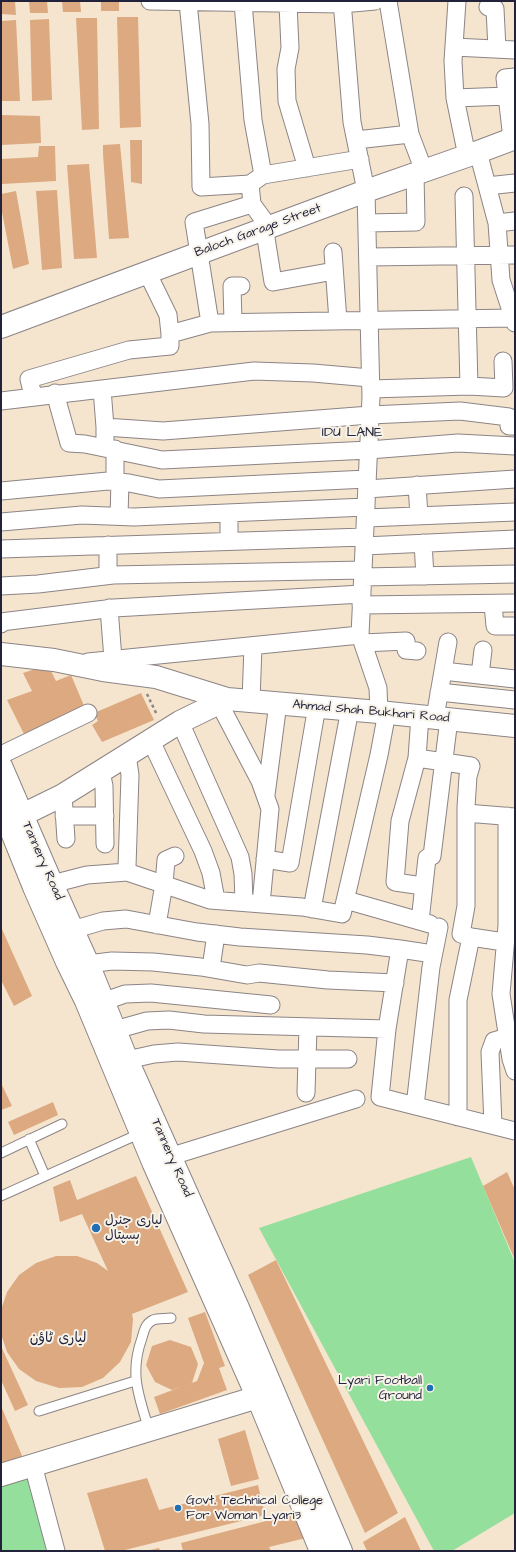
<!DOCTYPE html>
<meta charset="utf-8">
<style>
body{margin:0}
#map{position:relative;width:516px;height:1552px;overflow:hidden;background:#f5e5cf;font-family:"Architects Daughter",sans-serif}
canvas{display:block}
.frame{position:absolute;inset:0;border:2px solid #22223b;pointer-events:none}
</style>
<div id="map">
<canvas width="516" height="1552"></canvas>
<div class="frame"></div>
</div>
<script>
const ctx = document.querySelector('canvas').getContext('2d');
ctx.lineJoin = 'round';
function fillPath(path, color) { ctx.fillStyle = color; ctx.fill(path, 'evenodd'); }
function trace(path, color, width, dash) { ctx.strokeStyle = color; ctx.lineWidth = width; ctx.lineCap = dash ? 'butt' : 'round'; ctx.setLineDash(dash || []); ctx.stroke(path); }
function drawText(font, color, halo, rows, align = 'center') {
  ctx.font = font + ' "Architects Daughter","Playpen Sans Arabic",sans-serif'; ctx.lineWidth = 4; ctx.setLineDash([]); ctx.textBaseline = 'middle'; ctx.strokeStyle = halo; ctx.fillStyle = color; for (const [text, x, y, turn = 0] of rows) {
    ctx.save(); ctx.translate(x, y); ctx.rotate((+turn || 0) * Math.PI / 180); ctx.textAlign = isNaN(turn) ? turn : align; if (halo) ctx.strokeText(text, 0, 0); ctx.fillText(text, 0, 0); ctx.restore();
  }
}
fillPath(new Path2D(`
 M 471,1157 L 515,1263 L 515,1513 L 452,1551 L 434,1551 L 259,1228 Z
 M 33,1465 L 56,1551 L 1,1551 L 1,1475 Z`), '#94df9b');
fillPath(new Path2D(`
 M 1,1 L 15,1 L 16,15 L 1,14 Z
 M 29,1 L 47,1 L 48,13 L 30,13 Z
 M 62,1 L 80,1 L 81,12 L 63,12 Z
 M 101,1 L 119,1 L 119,11 L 101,11 Z
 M 117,17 L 138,17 L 141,127 L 120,128 Z
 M 76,18 L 97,18 L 99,129 L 82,130 Z
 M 49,19 L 52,100 L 32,101 L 30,20 Z
 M 16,20 L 20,101 L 1,101 L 1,21 Z
 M 1,115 L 40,116 L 41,143 L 1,145 Z
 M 130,140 L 142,140 L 142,184 L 131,182 Z
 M 120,144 L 129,238 L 109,239 L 103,154 L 103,145 Z
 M 39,146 L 55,146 L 56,181 L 2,184 L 1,159 L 38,157 Z
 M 89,164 L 97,258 L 74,259 L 67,165 Z
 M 57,190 L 62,268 L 42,270 L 36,191 Z
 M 16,191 L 29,264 L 13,269 L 1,207 L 1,194 Z
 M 48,665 L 56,681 L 71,675 L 85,708 L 24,734 L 7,700 L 32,691 L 23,673 Z
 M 141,693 L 154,720 L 102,742 L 92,725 L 98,721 L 94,713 Z
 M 1,927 L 32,996 L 14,1006 L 1,980 Z
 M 1,1083 L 12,1106 L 1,1110 Z
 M 53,1102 L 58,1115 L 14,1135 L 8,1122 Z
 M 507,1172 L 515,1190 L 515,1260 L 483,1186 Z
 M 136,1176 L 188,1292 L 132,1314 L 133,1319 L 131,1342 L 120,1362 L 103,1378 L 82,1387 L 59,1388 L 36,1381 L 19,1369 L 7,1352 L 1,1334 L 1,1310 L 7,1292 L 19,1275 L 36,1263 L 56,1256 L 77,1256 L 97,1263 L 108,1271 L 82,1214 L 60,1222 L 53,1187 L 70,1180 L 77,1200 Z
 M 276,1260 L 398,1513 L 365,1533 L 248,1275 Z
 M 205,1312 L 225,1366 L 219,1368 L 227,1390 L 160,1414 L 154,1397 L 197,1381 L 204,1363 L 188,1318 Z
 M 170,1340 L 191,1347 L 198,1364 L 192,1383 L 172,1390 L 155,1382 L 146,1365 L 152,1346 Z
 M 1,1346 L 28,1405 L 15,1411 L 1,1380 Z
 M 1,1406 L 23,1458 L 1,1468 Z
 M 245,1430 L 259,1479 L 231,1486 L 218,1439 Z
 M 147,1478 L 159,1510 L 258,1485 L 265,1515 L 121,1551 L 105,1551 L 87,1493 Z
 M 297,1513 L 306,1538 L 269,1547 L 271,1551 L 183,1551 L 181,1543 Z
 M 405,1517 L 421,1551 L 367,1551 L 363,1542 Z
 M 159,1548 L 160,1551 L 150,1551 L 150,1550 Z`), '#dca981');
const service = new Path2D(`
 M 29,1139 L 45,1176
 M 1,1153 L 62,1124
 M 1,1196 L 141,1133
 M 39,1411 L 135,1381
 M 149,1430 C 139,1396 129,1374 142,1338 C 144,1331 145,1324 153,1320 C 158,1318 166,1319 171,1318`);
const minor = new Path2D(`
 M 150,1 L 342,4 L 375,1
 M 342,1 L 352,122 L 366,191 L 371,397 L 360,635 L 378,688 L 379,712
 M 388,1 L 410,134 L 424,171
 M 457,1 L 453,61 L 455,98 L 467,156
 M 490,1 L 488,7 L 495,9 L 497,49
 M 188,2 L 200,124 L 201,187 L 250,184 L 263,175 L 360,159
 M 243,3 L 253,120 L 263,175
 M 288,4 L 290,48 L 286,69 L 287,101 L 307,168
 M 454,47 L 515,50
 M 455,98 L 507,96
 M 512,139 L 505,78 L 515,77
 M 356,140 L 410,134
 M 478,152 L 497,223 L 501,280 L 515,323
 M 250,184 L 252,204 L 263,219 L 273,282 L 334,271
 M 487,186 L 515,183
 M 464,196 L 469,386
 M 367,223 L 416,222 L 415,174
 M 497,223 L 515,221
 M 333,252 L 338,321
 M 368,257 L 515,255
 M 147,272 L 168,315 L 170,334
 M 233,322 L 232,286 L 241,286
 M 210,323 L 194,222 L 252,204
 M 102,389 L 105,427
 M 371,389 L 469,386 L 504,388 L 503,361
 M 55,393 L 69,443 L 85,444 L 162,460 L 369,450 L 458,443 L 515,446
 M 33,396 L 29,379 L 129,350 L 170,346 L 170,334 L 210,323 L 513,318
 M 1,401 L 254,371 L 313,373 L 370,378
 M 105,447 L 105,427 L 163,431 L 370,415 L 460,411 L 509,417 L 509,426 L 515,426
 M 115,482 L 115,449
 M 417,485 L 419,516
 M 367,489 L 515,479
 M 1,491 L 108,481 L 129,483 L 159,489 L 367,479
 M 229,513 L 229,541
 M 119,516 L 120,482
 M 366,518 L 515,512
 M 1,522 L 82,515 L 134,517 L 366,507
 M 423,543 L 425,576
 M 108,545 L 108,575
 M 364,546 L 515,539
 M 1,549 L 364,537
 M 363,577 L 515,574
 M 1,586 L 38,584 L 113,575 L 363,570
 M 493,604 L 495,626 L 515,626
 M 361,605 L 515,603
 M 109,608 L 113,659
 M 1,624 L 1,622 L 114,608 L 362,594
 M 363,643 L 406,641 L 406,650 L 417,651
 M 88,662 L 360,635
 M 443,671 L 515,679
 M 480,675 L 483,650
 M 439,692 L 515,700
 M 251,701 L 253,646
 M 219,703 L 260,781 L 270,809 L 261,904
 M 420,716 L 417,758 L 400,821 L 395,882 L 423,886
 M 435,717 L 448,642
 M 180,722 L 240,857 L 243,874 L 244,902
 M 151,741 L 203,851 L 211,873 L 216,900
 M 1,755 L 88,713
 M 127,755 L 130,775 L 127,867
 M 417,758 L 471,766 L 468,776 L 466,807 L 466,906 L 461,934
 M 101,772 L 104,786 L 105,844
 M 63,795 L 66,839
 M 266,795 L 278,703
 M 466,813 L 515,817
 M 64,816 L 105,816
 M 507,816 L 507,925 L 501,994 L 511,1059 L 515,1071
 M 265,859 L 290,863 L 317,706
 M 52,884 L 87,875 L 127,872 L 210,900 L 302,907 L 342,914 L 379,755 L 387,712
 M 346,900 L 430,924
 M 312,909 L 350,709
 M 420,921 L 427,858 L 432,856 L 449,719
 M 157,925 L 164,884 L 166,860 L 175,856
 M 72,930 L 103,921 L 126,919 L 197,932 L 240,937 L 367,945 L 400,949
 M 461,934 L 471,937 L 504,942
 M 433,954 L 400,949 L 387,1029 L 380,1097 L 515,1131
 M 88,964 L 112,961 L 153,962 L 201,967 L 247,975 L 259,973 L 328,980 L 395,983
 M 211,968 L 216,934
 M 102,1002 L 125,994 L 151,993 L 271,1005
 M 115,1030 L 147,1021 L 169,1020 L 204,1024 L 387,1029
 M 127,1060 L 154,1054 L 178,1052 L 278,1059 L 348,1059
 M 306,1093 L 308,1027
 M 415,1106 L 431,967 L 439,927
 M 458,1117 L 458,1000 L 471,937
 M 493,1125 L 490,1052 L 494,1041 L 515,1035
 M 159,1160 L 356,1099
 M 33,1465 L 56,1551`);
const tertiary = new Path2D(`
 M 1,327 L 366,191 L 478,152 L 515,138
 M 1,654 L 54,660 L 103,670 L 156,677 L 227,699
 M 8,822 L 63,795 L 180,722 L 227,699 L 379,712 L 515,726
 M 1,1475 L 258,1397 L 273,1391`);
const secondary = new Path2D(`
 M 1,766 L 52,884 L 88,964 L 127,1060 L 238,1308 L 341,1551
 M 1,805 L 34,887 L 67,962 L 86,1001 L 153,1162 L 258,1398 L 321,1551`);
trace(service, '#8c8485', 11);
trace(minor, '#8c8485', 19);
trace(tertiary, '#8c8485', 24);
trace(secondary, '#8c8485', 24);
trace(new Path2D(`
 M 147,694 L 157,715`), '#8c8485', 2.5, [3, 3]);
trace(service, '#fff', 9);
trace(minor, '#fff', 17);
trace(tertiary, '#fff', 22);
trace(secondary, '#fff', 22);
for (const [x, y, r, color] of [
 [96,1228,5,"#1f6fb2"],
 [430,1388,4,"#1f6fb2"],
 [178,1508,4,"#1f6fb2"]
]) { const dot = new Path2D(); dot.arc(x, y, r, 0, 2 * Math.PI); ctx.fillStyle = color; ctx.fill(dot); trace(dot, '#f7f3e8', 1.5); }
drawText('13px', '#22223b', '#f7f3e8', [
 ["Baloch Garage Street",258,231,-20],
 ["Ahmad Shah Bukhari Road",371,712,5],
 ["Tannery Road",42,861,66],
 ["Tannery Road",171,1158,66]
]);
drawText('13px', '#22223b', '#f7f3e8', [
 ["لیاری جنرل",105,1221],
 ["ہسپتال",105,1236],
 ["Lyari Football",422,1381,"right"],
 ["Ground",422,1396,"right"],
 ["Govt. Technical College",186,1501],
 ["For Woman Lyari3",186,1516]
], 'left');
drawText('14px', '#22223b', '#f7f3e8', [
 ["IDU LANE",352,433],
 ["لیاری ٹاؤن",58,1339]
]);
</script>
